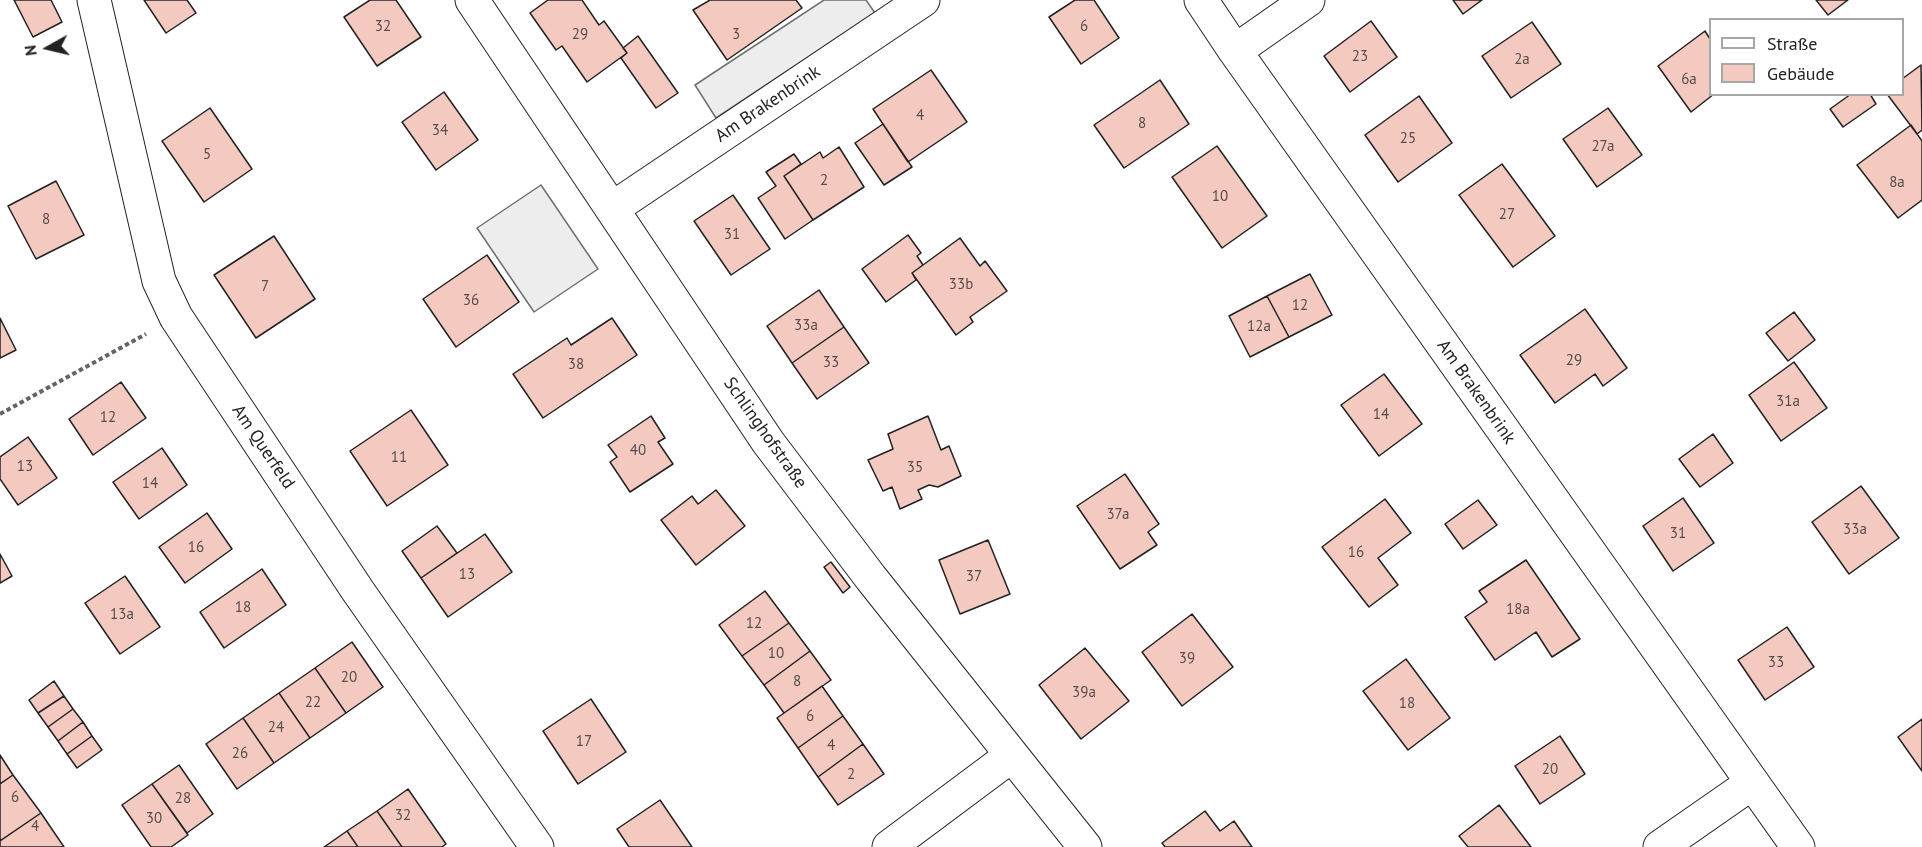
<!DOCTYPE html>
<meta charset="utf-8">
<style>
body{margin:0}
#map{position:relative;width:1922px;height:847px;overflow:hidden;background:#fff;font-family:"PT Sans",sans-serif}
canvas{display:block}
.legend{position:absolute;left:1709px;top:18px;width:195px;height:78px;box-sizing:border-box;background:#fff;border:2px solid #a7a7a7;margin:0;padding:8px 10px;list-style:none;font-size:18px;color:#222}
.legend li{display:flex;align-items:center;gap:12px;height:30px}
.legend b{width:30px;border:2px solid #a7a7a7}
.north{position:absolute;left:18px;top:18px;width:60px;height:60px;-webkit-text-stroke:4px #fff;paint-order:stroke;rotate:262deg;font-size:16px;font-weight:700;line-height:24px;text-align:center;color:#222}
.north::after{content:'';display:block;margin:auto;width:21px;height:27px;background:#222;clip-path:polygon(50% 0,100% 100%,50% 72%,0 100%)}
</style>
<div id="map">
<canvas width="1922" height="847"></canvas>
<ul class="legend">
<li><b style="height:8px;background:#fff"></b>Straße</li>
<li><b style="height:16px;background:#f3c9c0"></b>Gebäude</li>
</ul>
<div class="north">N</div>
</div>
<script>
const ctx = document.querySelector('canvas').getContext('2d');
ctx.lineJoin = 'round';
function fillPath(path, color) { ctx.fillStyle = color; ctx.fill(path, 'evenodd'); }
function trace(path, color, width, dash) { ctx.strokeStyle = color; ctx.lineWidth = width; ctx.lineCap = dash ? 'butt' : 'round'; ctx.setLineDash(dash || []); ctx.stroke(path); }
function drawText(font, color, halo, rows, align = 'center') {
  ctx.font = font + ' "PT Sans",sans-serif'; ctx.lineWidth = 4.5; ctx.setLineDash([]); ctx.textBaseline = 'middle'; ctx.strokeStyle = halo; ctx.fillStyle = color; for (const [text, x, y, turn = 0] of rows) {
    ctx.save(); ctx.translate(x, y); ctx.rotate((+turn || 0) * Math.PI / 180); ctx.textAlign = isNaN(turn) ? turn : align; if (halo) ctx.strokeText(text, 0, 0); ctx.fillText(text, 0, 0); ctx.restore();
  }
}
const parking = new Path2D(`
 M 824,0 L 866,0 L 875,13 L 716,118 L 695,85 Z
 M 541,185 L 598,269 L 534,312 L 477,228 Z`);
fillPath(parking, '#ededed');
trace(parking, '#6f6f6f', 1.5);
const building = new Path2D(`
 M 14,0 L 51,0 L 62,22 L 33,37 Z
 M 144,0 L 187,0 L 196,13 L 166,33 Z
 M 370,0 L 396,0 L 421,37 L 377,66 L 344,17 Z
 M 548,0 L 582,0 L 599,25 L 604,21 L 627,53 L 587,82 L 562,46 L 556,50 L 530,13 Z
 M 710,0 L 796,0 L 802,8 L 727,60 L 693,10 Z
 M 1075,0 L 1094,0 L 1119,38 L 1081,64 L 1049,17 Z
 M 1453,0 L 1482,0 L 1463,14 Z
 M 1816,0 L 1848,0 L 1828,15 Z
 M 1371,21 L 1397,57 L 1350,92 L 1324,56 Z
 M 1532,22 L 1561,64 L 1511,98 L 1482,56 Z
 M 1705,31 L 1710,39 L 1710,94 L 1714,94 L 1691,112 L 1658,66 Z
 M 638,36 L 678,93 L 656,108 L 621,58 L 627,53 L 623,48 Z
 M 1921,65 L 1922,130 L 1917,134 L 1887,94 L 1902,94 L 1902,79 Z
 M 931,70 L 967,122 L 908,162 L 873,109 Z
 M 1160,80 L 1189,124 L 1124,168 L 1094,125 Z
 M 444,92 L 478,140 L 436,170 L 402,122 Z
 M 1851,94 L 1870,94 L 1876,104 L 1843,127 L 1830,109 Z
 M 1419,96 L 1452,143 L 1398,182 L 1365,135 Z
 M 210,108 L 252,169 L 204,202 L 162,141 Z
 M 1608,108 L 1642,155 L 1597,187 L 1563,139 Z
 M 883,124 L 912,167 L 884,185 L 855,143 Z
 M 1911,125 L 1922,141 L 1922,200 L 1898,218 L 1857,165 Z
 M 1217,146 L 1267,216 L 1222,248 L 1172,177 Z
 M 839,147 L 864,187 L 813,220 L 784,176 L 820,152 L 823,158 Z
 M 794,154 L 801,164 L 784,176 L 813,220 L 785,239 L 758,198 L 776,186 L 766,172 Z
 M 1502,164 L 1555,236 L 1513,267 L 1459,195 Z
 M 56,181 L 84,235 L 36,259 L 8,206 Z
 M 733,195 L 770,249 L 731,275 L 694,221 Z
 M 908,235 L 921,253 L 917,256 L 923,265 L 912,273 L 916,280 L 886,302 L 862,269 Z
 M 274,236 L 315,299 L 256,338 L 214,275 Z
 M 960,238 L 980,266 L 985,261 L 1007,291 L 970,317 L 973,322 L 956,335 L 912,273 Z
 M 487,255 L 519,302 L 456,347 L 423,299 Z
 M 1310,274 L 1332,315 L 1289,337 L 1267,296 Z
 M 819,290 L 844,327 L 792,363 L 767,326 Z
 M 1267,296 L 1289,337 L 1250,357 L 1229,316 Z
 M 1585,309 L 1627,368 L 1603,386 L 1595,374 L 1555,403 L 1520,355 Z
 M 1794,312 L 1815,340 L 1788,361 L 1766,333 Z
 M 0,318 L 16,350 L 0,358 Z
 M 612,318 L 637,355 L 543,418 L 513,374 L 567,338 L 571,345 Z
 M 844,327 L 869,363 L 817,399 L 792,363 Z
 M 1794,362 L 1827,408 L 1781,441 L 1749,395 Z
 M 1384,374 L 1422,424 L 1379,456 L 1341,405 Z
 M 121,382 L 146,418 L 93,455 L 69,419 Z
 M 411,410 L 448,465 L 387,506 L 350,451 Z
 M 651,416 L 665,438 L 658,442 L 673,464 L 630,492 L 610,462 L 617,457 L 608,445 Z
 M 928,416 L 941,450 L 949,446 L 961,476 L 938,487 L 929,485 L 918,490 L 922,499 L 900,509 L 892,487 L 883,491 L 868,460 L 893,449 L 888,434 Z
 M 1713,434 L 1733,463 L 1700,487 L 1679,459 Z
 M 28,437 L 57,478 L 18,505 L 0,479 L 0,457 Z
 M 162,448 L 187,485 L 139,519 L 113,482 Z
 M 1125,474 L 1159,524 L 1148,532 L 1157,545 L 1120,569 L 1077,506 Z
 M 1861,486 L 1899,538 L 1849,574 L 1812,522 Z
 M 716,490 L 745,526 L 696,565 L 661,520 L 692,496 L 698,504 Z
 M 1683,498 L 1714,543 L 1673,571 L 1643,526 Z
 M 1385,499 L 1411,533 L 1378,558 L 1398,585 L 1369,607 L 1322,547 Z
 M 1478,500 L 1497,525 L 1463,549 L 1445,524 Z
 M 207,513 L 232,549 L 185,583 L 159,547 Z
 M 437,526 L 457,553 L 421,578 L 402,551 Z
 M 485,534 L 512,572 L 448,617 L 421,578 Z
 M 988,540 L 1010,594 L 960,614 L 939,560 Z
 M 0,554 L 12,576 L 0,583 Z
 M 1526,560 L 1580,639 L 1552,657 L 1536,632 L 1495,660 L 1465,617 L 1487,602 L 1479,591 Z
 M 831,562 L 850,587 L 843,593 L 824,567 Z
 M 262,569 L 286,605 L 224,648 L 200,612 Z
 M 125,576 L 160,627 L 120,654 L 85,603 Z
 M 765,591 L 789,623 L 742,656 L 719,625 Z
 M 1192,614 L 1233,667 L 1182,706 L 1142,652 Z
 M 789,623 L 810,651 L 764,685 L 742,656 Z
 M 1787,627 L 1814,667 L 1765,700 L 1738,660 Z
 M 352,642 L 383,687 L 346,713 L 315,668 Z
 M 1085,648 L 1129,701 L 1081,739 L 1039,685 Z
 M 810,651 L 831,680 L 784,713 L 764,685 Z
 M 1406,659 L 1450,718 L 1408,750 L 1363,691 Z
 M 315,668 L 346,713 L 310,738 L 279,693 Z
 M 54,681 L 64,696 L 38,713 L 29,700 Z
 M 822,686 L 843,716 L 798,748 L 777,718 Z
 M 279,693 L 310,738 L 274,763 L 243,718 Z
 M 64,696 L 73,709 L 48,727 L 38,713 Z
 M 591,699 L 626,752 L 578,784 L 543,731 Z
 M 73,709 L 83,722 L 58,741 L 48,727 Z
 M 843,716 L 863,744 L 818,777 L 798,748 Z
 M 243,718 L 274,763 L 237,789 L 206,744 Z
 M 1922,719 L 1922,771 L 1898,737 Z
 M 83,722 L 92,736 L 67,754 L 58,741 Z
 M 92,736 L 102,750 L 77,768 L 67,754 Z
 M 1560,736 L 1585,774 L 1540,804 L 1515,766 Z
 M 863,744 L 884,774 L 838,805 L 818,777 Z
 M 0,755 L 13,775 L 0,784 Z
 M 179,765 L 213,814 L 187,833 L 152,784 Z
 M 13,775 L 41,813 L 0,841 L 0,784 Z
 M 152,784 L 188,835 L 171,847 L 151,847 L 122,805 Z
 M 408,789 L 446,844 L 442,847 L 402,847 L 377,811 Z
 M 660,800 L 692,847 L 629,847 L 617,829 Z
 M 1499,805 L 1531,847 L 1468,847 L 1459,836 Z
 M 377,811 L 402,847 L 358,847 L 347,831 Z
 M 1205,811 L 1220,831 L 1234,821 L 1252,847 L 1165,847 L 1162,843 Z
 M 41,813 L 64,847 L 0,847 L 0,841 Z
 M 347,831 L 358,847 L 324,847 Z`);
fillPath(building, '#f3c9c0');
trace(building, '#222', 1.5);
const street = new Path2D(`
 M 94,0 L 159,281 L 176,317 L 358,591 L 537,847
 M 472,0 L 768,442 L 871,578 L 1085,847
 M 1201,0 L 1235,51 L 1798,847
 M 1235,51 L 1308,0
 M 613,208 L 923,0
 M 889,847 L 1011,756
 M 1660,847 L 1752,783`);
trace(street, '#222', 35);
trace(new Path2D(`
 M 0,414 L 146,334`), '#646464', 4, [4.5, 3]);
trace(street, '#fff', 33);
drawText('15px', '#564c4a', null, [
 ["32",383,27],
 ["6",1084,27],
 ["29",580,35],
 ["3",736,35],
 ["23",1360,57],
 ["2a",1522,60],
 ["6a",1689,80],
 ["4",920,116],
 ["8",1142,124],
 ["34",440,131],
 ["25",1408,139],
 ["27a",1603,147],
 ["5",207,155],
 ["2",824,181],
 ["8a",1897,183],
 ["10",1220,197],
 ["27",1507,215],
 ["8",46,220],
 ["31",732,235],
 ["33b",961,285],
 ["7",265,287],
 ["36",471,301],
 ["12",1300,306],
 ["33a",806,326],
 ["12a",1259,327],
 ["29",1574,361],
 ["33",831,363],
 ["38",576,365],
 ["31a",1788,402],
 ["14",1381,415],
 ["12",108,418],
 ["40",638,451],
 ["11",399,458],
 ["13",25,467],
 ["35",915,468],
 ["14",150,484],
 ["37a",1118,515],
 ["33a",1855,530],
 ["31",1678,534],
 ["16",196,548],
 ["16",1356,553],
 ["13",467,575],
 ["37",974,577],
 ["18",243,608],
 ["18a",1518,610],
 ["13a",122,615],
 ["12",754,624],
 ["10",776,654],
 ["39",1187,659],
 ["33",1776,663],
 ["20",349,678],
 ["8",797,682],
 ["39a",1084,693],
 ["22",313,703],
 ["18",1407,704],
 ["6",810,717],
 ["24",276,728],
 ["17",584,742],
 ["4",831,746],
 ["26",240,754],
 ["20",1550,770],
 ["2",851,775],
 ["6",15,798],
 ["28",183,799],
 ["32",403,816],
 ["30",154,819],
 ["4",35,827]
]);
drawText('18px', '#222', '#fff', [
 ["Am Brakenbrink",768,104,-34],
 ["Am Brakenbrink",1476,392,55],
 ["Schlinghofstraße",765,433,55],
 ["Am Querfeld",263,447,56]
]);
</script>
